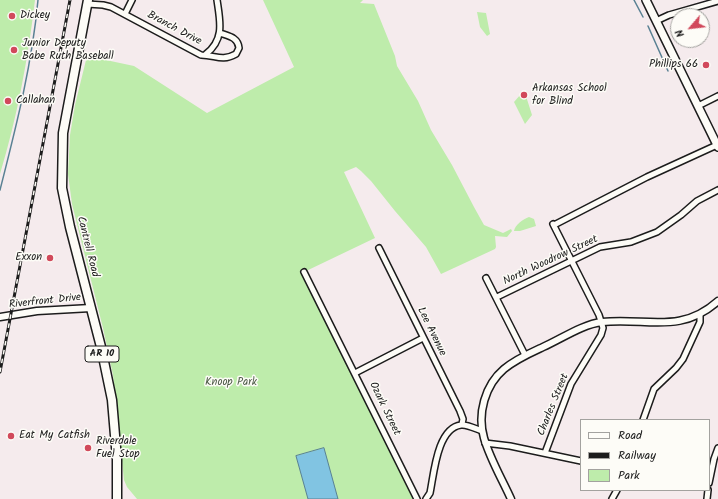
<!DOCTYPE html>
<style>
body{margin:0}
#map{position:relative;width:718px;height:499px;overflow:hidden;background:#f5ebed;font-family:Kalam,sans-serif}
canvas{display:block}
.legend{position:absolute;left:580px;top:419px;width:130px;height:72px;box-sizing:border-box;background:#fdfcf7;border:1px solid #a3a29f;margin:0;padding:5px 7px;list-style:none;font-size:12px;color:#1c1c1c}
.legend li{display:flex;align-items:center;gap:8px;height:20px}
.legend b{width:20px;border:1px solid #a3a29f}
.north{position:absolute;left:670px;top:8px;width:40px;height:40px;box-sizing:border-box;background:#fdfcf7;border:1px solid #a3a29f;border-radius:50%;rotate:242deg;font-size:11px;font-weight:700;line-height:16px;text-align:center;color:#1c1c1c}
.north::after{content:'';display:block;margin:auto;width:14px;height:18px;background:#d1495b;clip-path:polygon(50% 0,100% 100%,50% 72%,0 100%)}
</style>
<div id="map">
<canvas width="718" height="499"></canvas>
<ul class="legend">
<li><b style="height:5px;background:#fdfcf7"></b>Road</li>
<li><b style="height:5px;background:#1c1c1c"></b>Railway</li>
<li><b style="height:11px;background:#beecab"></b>Park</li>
</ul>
<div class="north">N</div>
</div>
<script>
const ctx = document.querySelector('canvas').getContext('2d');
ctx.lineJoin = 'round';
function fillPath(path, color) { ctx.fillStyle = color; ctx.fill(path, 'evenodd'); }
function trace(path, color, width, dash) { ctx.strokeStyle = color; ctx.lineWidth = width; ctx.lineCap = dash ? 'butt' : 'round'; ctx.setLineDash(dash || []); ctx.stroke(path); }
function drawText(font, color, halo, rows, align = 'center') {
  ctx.font = font + ' Kalam,sans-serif'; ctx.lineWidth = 3; ctx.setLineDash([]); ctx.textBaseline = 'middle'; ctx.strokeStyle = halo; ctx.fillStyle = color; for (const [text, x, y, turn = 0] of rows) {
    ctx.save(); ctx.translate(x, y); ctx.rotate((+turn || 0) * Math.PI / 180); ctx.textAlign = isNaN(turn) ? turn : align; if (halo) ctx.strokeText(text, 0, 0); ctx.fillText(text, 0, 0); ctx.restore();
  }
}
fillPath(new Path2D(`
 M 0,0 L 35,0 C 28,59 17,118 0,174 Z
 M 263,0 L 363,0 L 360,3 L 374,4 L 395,56 L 397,66 L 418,101 L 431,130 L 452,165 L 474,207 L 484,225 L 503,233 L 511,229 L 512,231 L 507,237 L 495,236 L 496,247 L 495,249 L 441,274 L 426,247 L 395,211 L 371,181 L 361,171 L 356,167 L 344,172 L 375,238 L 304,272 L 418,499 L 137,499 L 127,487 L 124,480 L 113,375 L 103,328 L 72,204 L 68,174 L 70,135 L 75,105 L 87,56 L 134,66 L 207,113 L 294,67 Z
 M 477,12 L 486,13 L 490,34 L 487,36 L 480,27 Z
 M 525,93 L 532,115 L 525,124 L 514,102 L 521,94 Z
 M 529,217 L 534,219 L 536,226 L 520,231 L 514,231 C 515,225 523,219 529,217 Z`), '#beecab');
const water = new Path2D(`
 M 324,448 L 338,499 L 308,499 L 296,456 Z`);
fillPath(water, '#81c4e2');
trace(water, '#598193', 1);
trace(new Path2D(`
 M 634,0 L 643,17
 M 648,26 L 668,71
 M 0,190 C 16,127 32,65 38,0`), '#598193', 1.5);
const minor = new Path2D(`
 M 87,4 L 103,5 L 111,7 L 201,55 C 216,55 221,62 236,54 L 239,48 C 238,37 228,36 220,33
 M 125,14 L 132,0
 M 656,21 L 669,15 L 718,1
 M 206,54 C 225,39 220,21 217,0
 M 698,106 L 718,96
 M 554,225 L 647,177 L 717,145
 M 379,248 L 460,411 L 463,419 L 462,424
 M 304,272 L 417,499
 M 486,278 L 525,355
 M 497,297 L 600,247 L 631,242 L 657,232 L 681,215 L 697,201 L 718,190
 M 355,373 L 423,338
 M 643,420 L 654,389 L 676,368 L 683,359 L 700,322 L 700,314
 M 485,443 L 510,446 L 581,461
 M 545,453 L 571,384 L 601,335 L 603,328 L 599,315 L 553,224
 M 709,483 L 714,459 L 718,448
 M 426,499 L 430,493 C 434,474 437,428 461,425 C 467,424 476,429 482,431
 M 612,499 L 617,490
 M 707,499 L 708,490`);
const tertiary = new Path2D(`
 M 0,317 L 37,311 L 91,308
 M 511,499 C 502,479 490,459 484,438 C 477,414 485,385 504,369 C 516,359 530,353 543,347 C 561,339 583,324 602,322 C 646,317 680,335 718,301`);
const secondary = new Path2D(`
 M 646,0 L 718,147`);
const primary = new Path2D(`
 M 88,0 L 63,133 L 62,188 L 70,227 L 101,347 L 112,400 L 117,459 L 117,499`);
trace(minor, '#1c1c1c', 8);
trace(tertiary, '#1c1c1c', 9);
trace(secondary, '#1c1c1c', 10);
trace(primary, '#1c1c1c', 11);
trace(minor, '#fdfcf7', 5);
trace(tertiary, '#fdfcf7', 6);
trace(secondary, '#fdfcf7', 7);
trace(primary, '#fdfcf7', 8);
const rail = new Path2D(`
 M 0,372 L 70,0`);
trace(rail, '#1c1c1c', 3);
trace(rail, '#fdfcf7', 1.5, [4.5]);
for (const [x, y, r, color] of [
 [12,16,4,"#d1495b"],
 [14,50,4,"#d1495b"],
 [706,65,4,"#d1495b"],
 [524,95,4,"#d1495b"],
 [8,101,4,"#d1495b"],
 [50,258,4,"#d1495b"],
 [11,436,4,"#d1495b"],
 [88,448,4,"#d1495b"]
]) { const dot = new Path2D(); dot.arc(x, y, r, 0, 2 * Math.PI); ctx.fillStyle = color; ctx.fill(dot); trace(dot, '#fdfcf7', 1.5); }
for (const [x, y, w] of [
 [102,354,34]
]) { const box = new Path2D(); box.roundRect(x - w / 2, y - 8, w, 16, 3); ctx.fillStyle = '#fdfcf7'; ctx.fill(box); trace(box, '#1c1c1c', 1); }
drawText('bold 10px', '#1c1c1c', null, [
 ["AR 10",102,354]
]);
drawText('11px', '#1c1c1c', '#fdfcf7', [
 ["Dickey",20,16],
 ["Junior Deputy",22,44],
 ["Babe Ruth Baseball",22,57],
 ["Phillips 66",698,65,"right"],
 ["Arkansas School",532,89],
 ["for Blind",532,102],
 ["Callahan",16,101],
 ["Exxon",42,258,"right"],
 ["Eat My Catfish",19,436],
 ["Riverdale",96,442],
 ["Fuel Stop",96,455]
], 'left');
drawText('11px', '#1c1c1c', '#fdfcf7', [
 ["Branch Drive",174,29,28],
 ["Cantrell Road",87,247,76],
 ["North Woodrow Street",551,261,-25],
 ["Riverfront Drive",45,302,-6],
 ["Lee Avenue",431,332,64],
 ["Charles Street",554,405,-68],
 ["Ozark Street",384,409,64]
]);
drawText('11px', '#4d5a47', '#fdfcf7', [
 ["Knoop Park",231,383]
]);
</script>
